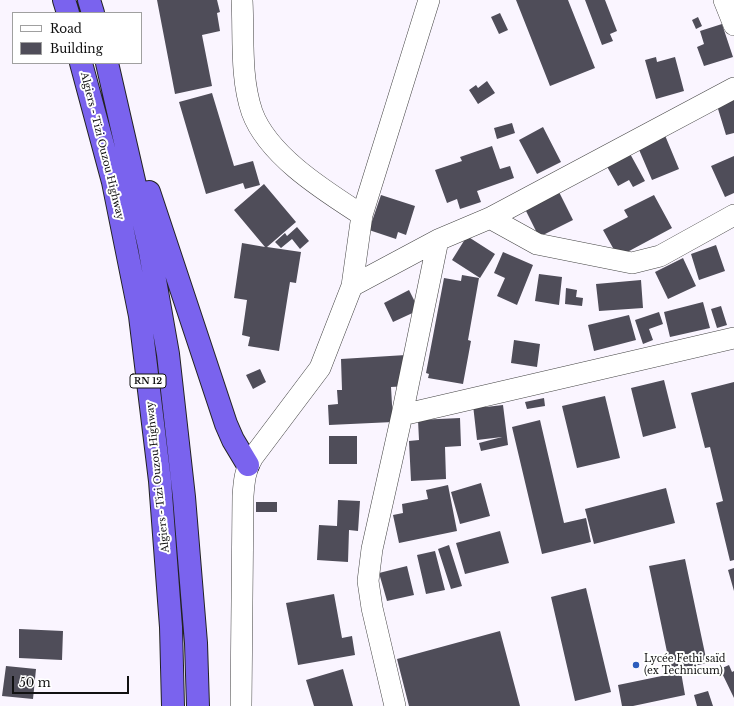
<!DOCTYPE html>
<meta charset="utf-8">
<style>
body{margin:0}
#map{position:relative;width:734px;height:706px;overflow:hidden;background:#faf5ff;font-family:"Libre Baskerville",serif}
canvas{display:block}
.legend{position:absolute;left:12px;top:12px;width:130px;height:52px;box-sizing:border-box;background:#fff;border:1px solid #a0a0a0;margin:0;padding:5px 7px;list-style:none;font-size:12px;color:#111}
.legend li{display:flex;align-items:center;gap:8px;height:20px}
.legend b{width:20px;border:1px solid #a0a0a0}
.scale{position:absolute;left:12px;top:676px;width:117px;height:18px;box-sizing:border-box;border:2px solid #111;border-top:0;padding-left:5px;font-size:12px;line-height:14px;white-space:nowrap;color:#111;-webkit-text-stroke:3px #fff;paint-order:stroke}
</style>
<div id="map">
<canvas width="734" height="706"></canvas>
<ul class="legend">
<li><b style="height:5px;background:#fff"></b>Road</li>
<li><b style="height:11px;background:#4f4d59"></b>Building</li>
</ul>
<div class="scale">50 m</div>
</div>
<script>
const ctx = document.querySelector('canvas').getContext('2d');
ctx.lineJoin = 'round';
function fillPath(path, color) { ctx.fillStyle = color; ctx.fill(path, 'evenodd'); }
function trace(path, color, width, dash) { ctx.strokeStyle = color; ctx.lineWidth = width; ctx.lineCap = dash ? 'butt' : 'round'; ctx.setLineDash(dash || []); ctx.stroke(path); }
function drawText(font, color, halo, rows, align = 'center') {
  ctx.font = font + ' "Libre Baskerville",serif'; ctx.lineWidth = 4; ctx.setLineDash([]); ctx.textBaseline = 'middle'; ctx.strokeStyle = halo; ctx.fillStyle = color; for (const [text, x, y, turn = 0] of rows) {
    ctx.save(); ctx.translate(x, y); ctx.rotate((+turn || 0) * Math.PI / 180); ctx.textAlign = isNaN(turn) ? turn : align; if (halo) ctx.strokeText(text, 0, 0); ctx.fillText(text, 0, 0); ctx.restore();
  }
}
fillPath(new Path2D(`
 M 157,0 L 217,0 L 220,12 L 217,13 L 220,31 L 202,35 L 212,86 L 175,94 Z
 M 516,0 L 568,0 L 595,68 L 550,86 Z
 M 585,0 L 605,0 L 617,31 L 610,34 L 613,41 L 602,45 Z
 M 500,13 L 508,30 L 499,34 L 491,17 Z
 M 698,17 L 702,26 L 696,29 L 692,20 Z
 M 722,24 L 733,57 L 704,66 L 697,47 L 704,44 L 700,31 Z
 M 656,57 L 657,62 L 675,57 L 684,91 L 656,99 L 645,60 Z
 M 487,81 L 495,93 L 478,104 L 469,90 L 476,85 L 478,88 Z
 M 734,91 L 734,133 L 726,135 L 715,99 Z
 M 212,93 L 234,166 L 253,161 L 260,185 L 245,189 L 243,183 L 206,194 L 179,102 Z
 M 512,123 L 515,133 L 497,139 L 494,128 Z
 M 543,127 L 561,162 L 537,174 L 519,140 Z
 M 664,133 L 679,169 L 652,180 L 637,145 Z
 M 492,146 L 500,169 L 510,166 L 514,178 L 477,191 L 481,202 L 460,209 L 457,199 L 447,203 L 435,170 L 462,161 L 460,157 Z
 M 628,150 L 645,181 L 633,187 L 629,180 L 618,186 L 605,163 Z
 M 734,156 L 734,193 L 725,197 L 711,166 Z
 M 264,184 L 296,222 L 267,247 L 301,252 L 296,283 L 290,282 L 279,351 L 248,346 L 250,337 L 242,335 L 247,300 L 234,298 L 242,243 L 265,247 L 234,210 Z
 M 558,190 L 573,220 L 539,237 L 524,207 Z
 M 381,195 L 415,206 L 406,235 L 398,232 L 396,239 L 369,230 Z
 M 654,195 L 672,228 L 618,257 L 603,230 L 628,217 L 624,210 Z
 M 297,227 L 309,241 L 300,249 L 292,239 L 281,248 L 275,242 L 285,233 L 287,236 Z
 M 467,236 L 495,254 L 480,278 L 452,260 Z
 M 716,245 L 725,271 L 699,280 L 691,254 Z
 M 503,252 L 533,265 L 517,305 L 497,296 L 505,278 L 494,273 Z
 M 683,258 L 696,286 L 668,299 L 655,272 Z
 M 539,274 L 562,277 L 559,305 L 535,301 Z
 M 462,275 L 479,278 L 468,340 L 471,341 L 463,384 L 428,378 L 429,374 L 426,373 L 444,278 L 461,281 Z
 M 641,280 L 643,308 L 599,311 L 596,284 Z
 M 566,288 L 577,290 L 576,297 L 583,298 L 582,306 L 565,304 Z
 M 409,290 L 419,310 L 393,322 L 384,303 Z
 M 703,302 L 710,328 L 670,337 L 664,312 Z
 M 721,306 L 727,325 L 717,328 L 711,309 Z
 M 659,312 L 663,324 L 649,329 L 653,340 L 643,344 L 635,320 Z
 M 629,315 L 636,340 L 594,351 L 588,325 Z
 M 514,340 L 540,344 L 537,367 L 511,363 Z
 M 406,355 L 408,386 L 391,387 L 393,422 L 329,425 L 328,405 L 338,404 L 337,390 L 342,390 L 341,359 Z
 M 260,369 L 266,382 L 253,389 L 246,375 Z
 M 664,380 L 676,428 L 643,437 L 631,388 Z
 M 734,382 L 734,560 L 730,561 L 716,503 L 723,501 L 710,447 L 705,448 L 691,393 Z
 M 605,396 L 620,458 L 577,468 L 562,406 Z
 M 544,398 L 545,406 L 527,409 L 525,402 Z
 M 486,404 L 486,407 L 503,405 L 508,445 L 481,451 L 479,443 L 502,437 L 477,440 L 473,405 Z
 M 460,418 L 461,446 L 445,447 L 446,479 L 411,481 L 409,441 L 419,440 L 418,420 Z
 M 540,420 L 564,523 L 586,518 L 591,542 L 542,554 L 512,427 Z
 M 329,436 L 357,436 L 357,464 L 329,464 Z
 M 481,483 L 490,516 L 460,524 L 451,492 Z
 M 448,485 L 457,531 L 399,543 L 393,515 L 403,513 L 402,504 L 428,499 L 426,490 Z
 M 666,488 L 675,523 L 594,544 L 585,509 Z
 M 338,500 L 360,501 L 358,531 L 349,530 L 348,562 L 317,560 L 319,525 L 337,526 Z
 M 256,502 L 277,502 L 277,512 L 256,512 Z
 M 500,531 L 509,563 L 465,574 L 456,543 Z
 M 449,545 L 462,586 L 451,589 L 438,549 Z
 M 435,551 L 445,590 L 426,594 L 417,555 Z
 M 685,559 L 707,663 L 671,671 L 649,566 Z
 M 407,566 L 414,595 L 387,601 L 379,573 Z
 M 734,568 L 734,591 L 728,570 Z
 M 586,588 L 611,692 L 575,701 L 551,597 Z
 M 334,594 L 342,638 L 352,636 L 355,655 L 298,665 L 286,603 Z
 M 19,629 L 63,631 L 62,660 L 19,658 Z
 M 500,631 L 520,706 L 409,706 L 397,659 Z
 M 729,665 L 732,672 L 734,671 L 734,698 L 720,669 Z
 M 6,666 L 36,669 L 33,699 L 2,696 Z
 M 343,669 L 353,706 L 314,706 L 306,680 Z
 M 681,672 L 685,695 L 633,706 L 622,706 L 618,685 Z
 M 708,691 L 713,706 L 697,706 L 694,695 Z`), '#4f4d59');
const minor = new Path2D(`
 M 242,0 C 244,36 240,77 252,112 C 268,156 325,191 362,215
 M 724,0 L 734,25
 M 490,218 L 537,244 L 632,263 L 660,256 L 734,215
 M 352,286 L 438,240 L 490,218 L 734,88
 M 402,415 L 734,338
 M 241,706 L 243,496 C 244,482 245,469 253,457 L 320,368 L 352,286 L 362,215 L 429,0
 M 395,706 L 372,608 L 368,581 L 372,549 L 402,415 L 438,240`);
const highway = new Path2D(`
 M 64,0 L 68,13
 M 89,0 L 93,13
 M 81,63 L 113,182 L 140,316 L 160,481 L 171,627 L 173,706
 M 107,63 L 149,246 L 168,354 L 184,497 L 196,643 L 198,706
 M 149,192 L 226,424 L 233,440 L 248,465`);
trace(minor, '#444', 22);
trace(highway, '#222', 24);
trace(minor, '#fff', 21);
trace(highway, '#7a63ee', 22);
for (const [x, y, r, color] of [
 [636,665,4,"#2d5ebd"]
]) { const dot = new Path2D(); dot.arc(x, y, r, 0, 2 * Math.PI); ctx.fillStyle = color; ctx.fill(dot); trace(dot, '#fff', 1.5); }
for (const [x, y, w] of [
 [148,381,36]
]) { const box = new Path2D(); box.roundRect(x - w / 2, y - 7, w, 14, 3); ctx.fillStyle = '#fff'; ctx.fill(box); trace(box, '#111', 1); }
drawText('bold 9px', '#111', null, [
 ["RN 12",148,381]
]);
drawText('10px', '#111', '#fff', [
 ["Algiers - Tizi Ouzou Highway",102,146,76],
 ["Algiers - Tizi Ouzou Highway",158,477,-96]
]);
drawText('10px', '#111', '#fff', [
 ["Lycée Fethi saïd",644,659],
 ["(ex Technicum)",644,671]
], 'left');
</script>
